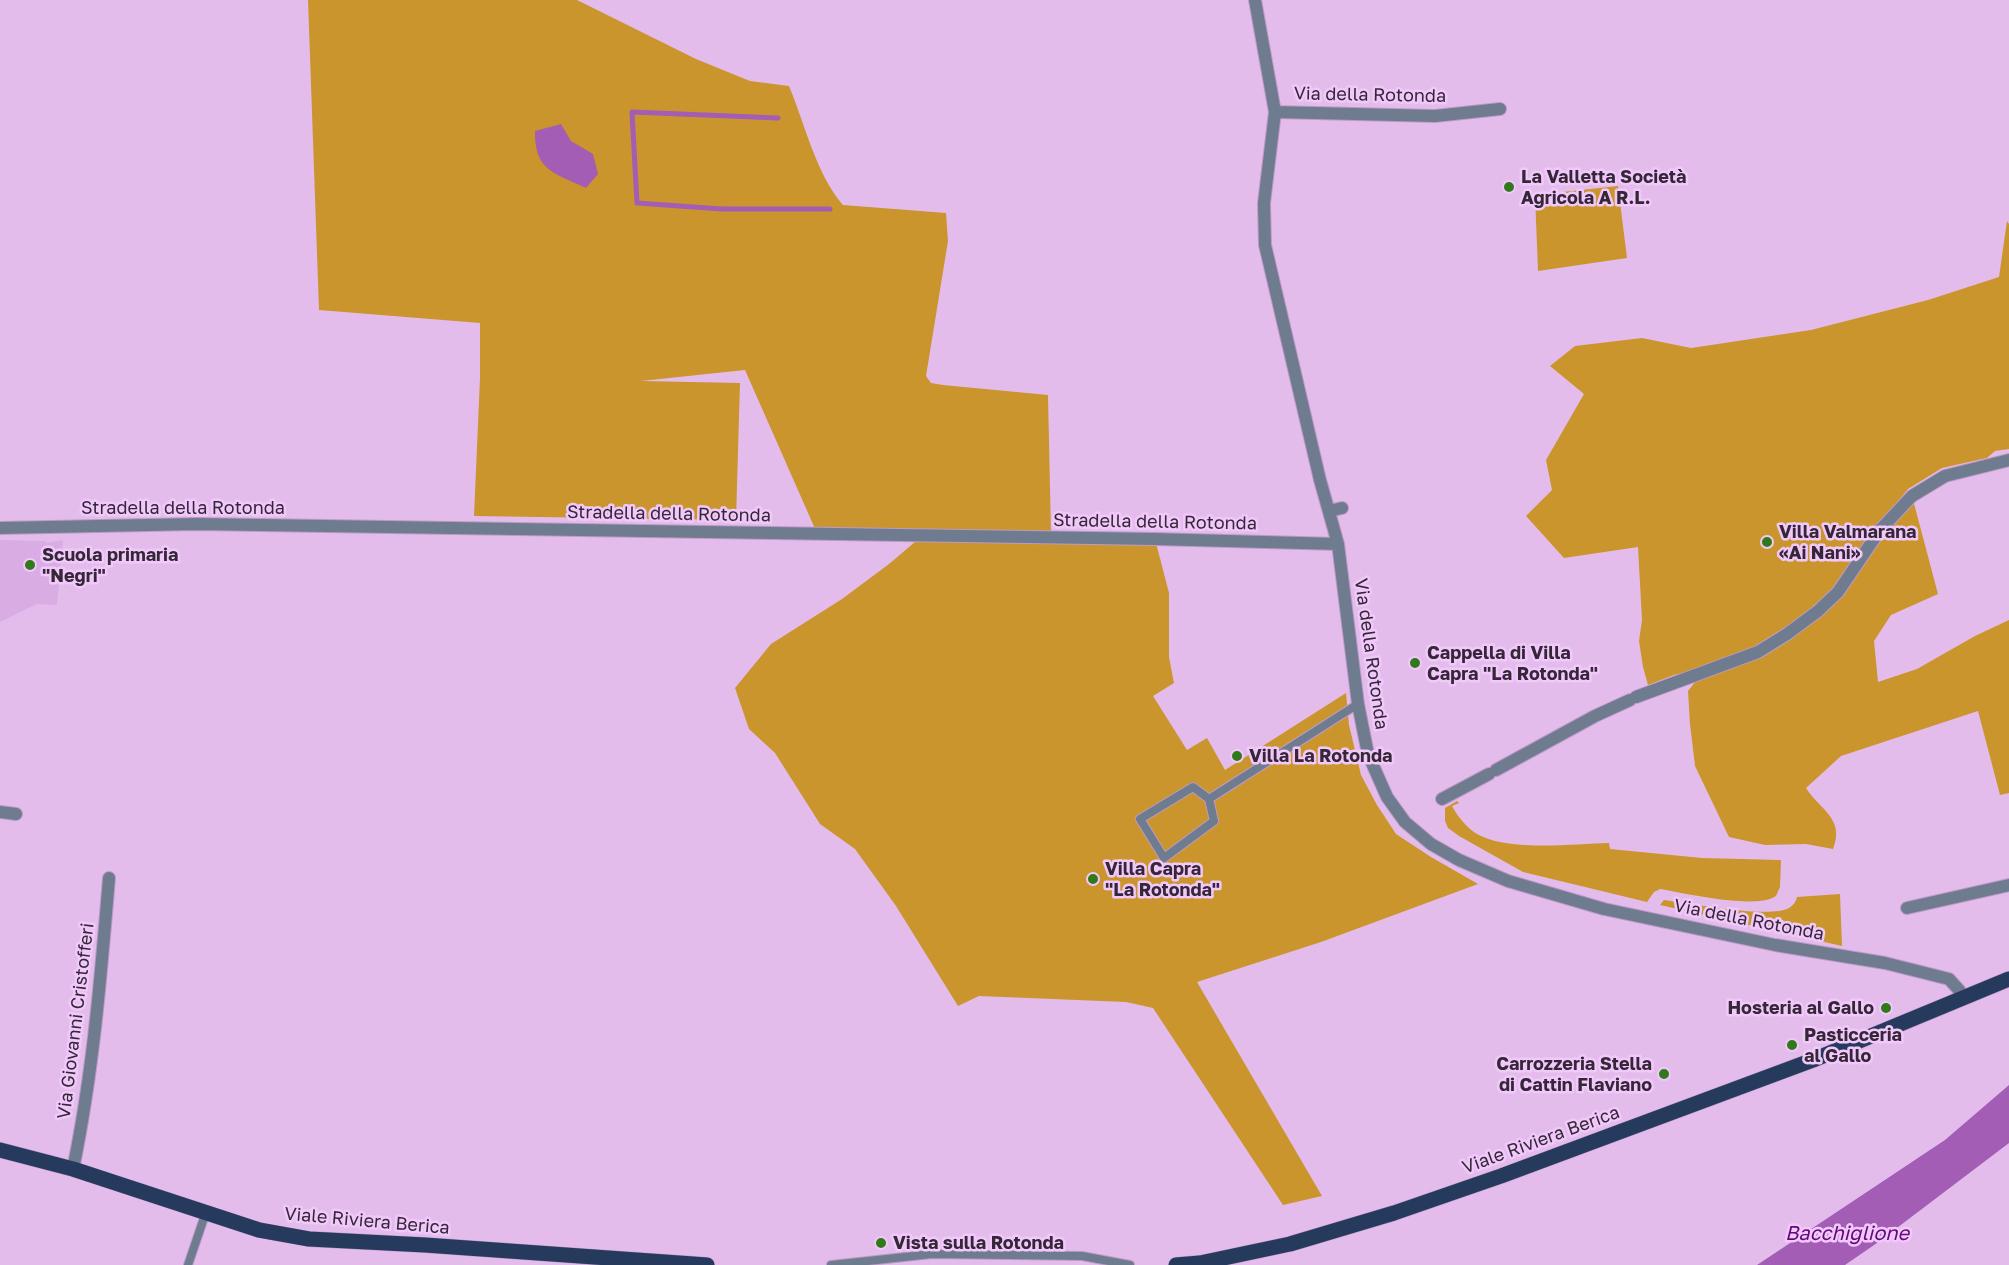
<!DOCTYPE html>
<meta charset="utf-8">
<style>
body{margin:0}
canvas{display:block;background:#e3bcec}
</style>
<canvas width="2009" height="1265"></canvas>
<script>
const ctx = document.querySelector('canvas').getContext('2d');
ctx.lineJoin = 'round';
function fillPath(path, color) { ctx.fillStyle = color; ctx.fill(path, 'evenodd'); }
function trace(path, color, width, dash) { ctx.strokeStyle = color; ctx.lineWidth = width; ctx.lineCap = dash ? 'butt' : 'round'; ctx.setLineDash(dash || []); ctx.stroke(path); }
function drawText(font, color, halo, rows, align = 'center') {
  ctx.font = font + ' "Golos Text",sans-serif'; ctx.lineWidth = 5; ctx.setLineDash([]); ctx.textBaseline = 'middle'; ctx.strokeStyle = halo; ctx.fillStyle = color; for (const [text, x, y, turn = 0] of rows) {
    ctx.save(); ctx.translate(x, y); ctx.rotate((+turn || 0) * Math.PI / 180); ctx.textAlign = isNaN(turn) ? turn : align; if (halo) ctx.strokeText(text, 0, 0); ctx.fillText(text, 0, 0); ctx.restore();
  }
}
fillPath(new Path2D(`
 M 0,540 L 46,541 L 46,543 L 63,540 L 57,605 L 37,604 L 0,622 Z`), '#d9ade4');
fillPath(new Path2D(`
 M 308,0 L 577,0 L 696,59 L 750,81 L 789,86 C 805,124 816,174 843,205 L 946,213 L 948,241 L 926,376 L 931,383 L 943,385 L 1048,395 L 1051,534 L 816,531 L 745,370 L 641,381 L 740,383 L 736,520 L 474,516 L 480,378 L 480,323 L 319,310 Z
 M 1618,186 L 1627,258 L 1538,271 L 1535,195 Z
 M 2007,221 L 2009,224 L 2009,449 L 1995,451 L 1987,458 L 1942,468 L 1908,489 L 1877,528 L 1836,590 L 1784,631 L 1754,649 L 1699,670 L 1674,675 L 1648,685 L 1643,667 L 1639,641 L 1642,620 L 1638,547 L 1564,558 L 1526,516 L 1552,490 L 1546,460 L 1584,394 L 1550,366 L 1575,346 L 1642,338 L 1691,348 L 1811,330 L 1928,300 L 1999,277 Z
 M 1912,496 L 1938,594 L 1891,615 L 1874,641 L 1878,682 L 1917,669 L 1975,636 L 2009,620 L 2009,793 L 2000,795 L 1978,711 L 1841,756 L 1806,788 C 1820,810 1845,818 1833,849 L 1806,844 L 1765,845 L 1729,837 L 1695,766 L 1690,724 L 1688,691 L 1702,673 L 1758,652 L 1818,611 Z
 M 922,536 L 1155,539 L 1169,593 L 1169,657 L 1174,683 L 1153,696 L 1187,750 L 1207,738 L 1225,770 L 1346,693 L 1349,725 L 1361,775 L 1377,805 L 1396,834 L 1431,857 L 1478,884 L 1321,942 L 1197,982 L 1322,1196 L 1283,1205 L 1153,1008 L 1126,1002 L 979,996 L 958,1006 L 896,906 L 855,849 L 820,824 L 775,753 L 749,729 L 735,688 L 771,644 L 842,599 L 889,564 Z
 M 1457,801 L 1459,803 L 1452,806 C 1458,817 1469,831 1481,836 C 1512,851 1573,844 1609,843 L 1610,849 L 1702,858 L 1781,860 L 1780,887 L 1776,896 C 1757,910 1684,893 1660,889 L 1654,892 L 1647,902 L 1523,872 L 1459,836 L 1448,828 L 1445,821 L 1445,808 Z
 M 1840,894 L 1842,946 L 1660,905 L 1664,900 C 1689,903 1769,919 1789,908 C 1794,905 1796,901 1797,897 Z`), '#cb952d');
fillPath(new Path2D(`
 M 561,124 L 571,141 L 593,154 L 598,174 L 586,188 C 555,173 534,171 535,131 Z
 M 2009,1085 L 2009,1143 L 1877,1243 L 1845,1265 L 1757,1265 L 1945,1140 Z`), '#a35db4');
trace(new Path2D(`
 M 778,118 L 632,112 L 637,203 L 722,209 L 830,209`), '#a35db4', 5);
const service = new Path2D(`
 M 1209,799 L 1214,821 L 1164,858 L 1140,819 L 1193,787 L 1209,799 L 1358,704
 M 188,1265 L 206,1212
 M 831,1265 L 932,1254 L 1082,1256 L 1130,1265`);
const pedestrian = new Path2D(`
 M 1636,697 L 1758,652 L 1787,634 L 1818,611 L 1838,592 L 1880,530 L 1912,496 L 1945,476 L 2009,460
 M 1496,770 L 1595,716 L 1630,700
 M 1442,799 L 1489,774`);
const minor = new Path2D(`
 M 1255,0 L 1275,112 L 1264,203 L 1265,245 L 1320,480 L 1338,544 L 1358,704 L 1368,754 L 1387,797 L 1405,822 L 1431,844 L 1459,860 L 1508,881 L 1604,909 L 1775,945 L 1885,963 L 1949,979 L 1959,990 L 1963,997
 M 1275,112 L 1435,116 L 1500,109
 M 1329,511 L 1342,508
 M 0,528 L 197,524 L 1155,539 L 1338,544
 M 0,812 L 16,814
 M 1907,908 L 2009,885
 M 73,1169 C 93,1073 101,975 109,878`);
const primary = new Path2D(`
 M 0,1150 L 73,1169 L 259,1230 L 309,1239 L 425,1245 L 707,1265
 M 1176,1265 L 1200,1263 L 1290,1244 L 1394,1213 L 1501,1176 L 1813,1060 L 2009,979`);
trace(service, '#bd9bc4', 10);
trace(pedestrian, '#bd9bc4', 14);
trace(minor, '#bd9bc4', 14);
trace(primary, '#bd9bc4', 16);
trace(service, '#6f7c90', 8);
trace(pedestrian, '#6f7c90', 12);
trace(minor, '#6f7c90', 12);
trace(primary, '#253a5d', 15);
for (const [x, y, r, color] of [
 [1509,187,6,"#32791c"],
 [1767,542,6,"#32791c"],
 [30,565,6,"#32791c"],
 [1415,663,6,"#32791c"],
 [1237,756,6,"#32791c"],
 [1093,879,6,"#32791c"],
 [1886,1008,6,"#32791c"],
 [1792,1045,6,"#32791c"],
 [1664,1074,6,"#32791c"],
 [881,1243,6,"#32791c"]
]) { const dot = new Path2D(); dot.arc(x, y, r, 0, 2 * Math.PI); ctx.fillStyle = color; ctx.fill(dot); trace(dot, '#f0c9fa', 2); }
drawText('18px', '#352638', '#f0c9fa', [
 ["Via della Rotonda",1370,95,1],
 ["Stradella della Rotonda",183,508],
 ["Stradella della Rotonda",669,514,1],
 ["Stradella della Rotonda",1155,522,1],
 ["Via della Rotonda",1371,654,82],
 ["Via della Rotonda",1749,920,11],
 ["Via Giovanni Cristofferi",76,1021,-83],
 ["Viale Riviera Berica",1541,1140,-20],
 ["Viale Riviera Berica",367,1221,5]
]);
drawText('bold 18px', '#352638', '#f0c9fa', [
 ["La Valletta Società",1521,177],
 ["Agricola A R.L.",1521,198],
 ["Villa Valmarana",1779,532],
 ["«Ai Nani»",1779,553],
 ["Scuola primaria",42,555],
 ["\"Negri\"",42,576],
 ["Cappella di Villa",1427,653],
 ["Capra \"La Rotonda\"",1427,674],
 ["Villa La Rotonda",1249,756],
 ["Villa Capra",1105,869],
 ["\"La Rotonda\"",1105,890],
 ["Hosteria al Gallo",1874,1008,"right"],
 ["Pasticceria",1804,1035],
 ["al Gallo",1804,1056],
 ["Carrozzeria Stella",1652,1064,"right"],
 ["di Cattin Flaviano",1652,1085,"right"],
 ["Vista sulla Rotonda",893,1243]
], 'left');
drawText('italic 20px', '#68067b', '#f0c9fa', [
 ["Bacchiglione",1847,1234]
]);
</script>
